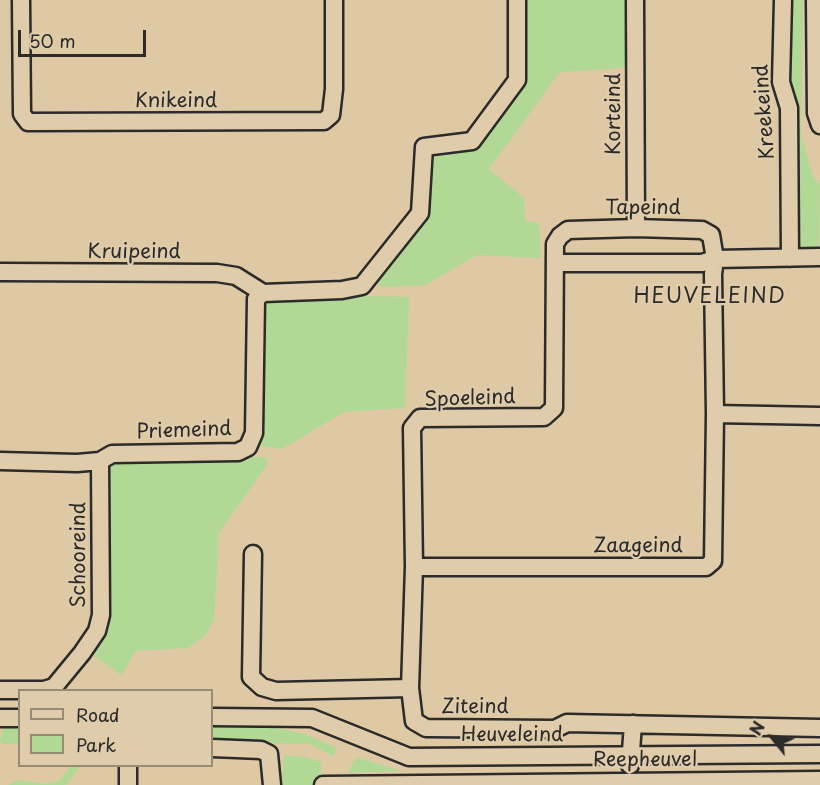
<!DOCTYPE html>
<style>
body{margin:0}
#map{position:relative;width:820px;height:785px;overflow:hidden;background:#dec9a4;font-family:"Playpen Sans",sans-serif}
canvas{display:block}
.legend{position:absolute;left:18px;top:689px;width:195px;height:78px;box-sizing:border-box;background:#e0ccaa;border:2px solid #988c77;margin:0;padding:8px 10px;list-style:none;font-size:18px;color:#2b2b2b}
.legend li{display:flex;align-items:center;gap:12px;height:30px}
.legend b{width:30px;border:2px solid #988c77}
.north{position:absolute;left:742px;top:707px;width:60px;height:60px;-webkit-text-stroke:4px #e0ccaa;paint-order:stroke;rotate:300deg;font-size:16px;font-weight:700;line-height:24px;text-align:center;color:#2b2b2b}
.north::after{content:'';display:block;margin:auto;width:21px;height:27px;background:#2b2b2b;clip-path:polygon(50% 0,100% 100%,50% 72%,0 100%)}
.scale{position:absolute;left:18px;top:30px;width:128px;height:27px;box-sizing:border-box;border:3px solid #2b2b2b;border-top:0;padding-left:8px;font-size:18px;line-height:21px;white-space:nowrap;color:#2b2b2b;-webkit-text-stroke:4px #e0ccaa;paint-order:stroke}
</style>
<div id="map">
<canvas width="820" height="785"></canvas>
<ul class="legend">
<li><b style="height:8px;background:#e0ccaa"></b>Road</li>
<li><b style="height:16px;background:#b1d995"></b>Park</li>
</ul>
<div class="north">N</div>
<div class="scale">50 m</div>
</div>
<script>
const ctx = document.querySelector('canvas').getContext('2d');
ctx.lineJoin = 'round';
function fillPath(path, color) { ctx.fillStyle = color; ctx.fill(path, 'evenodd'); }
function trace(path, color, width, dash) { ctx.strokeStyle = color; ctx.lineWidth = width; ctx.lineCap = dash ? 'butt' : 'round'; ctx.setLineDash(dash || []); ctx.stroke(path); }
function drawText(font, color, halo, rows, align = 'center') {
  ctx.font = font + ' "Playpen Sans",sans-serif'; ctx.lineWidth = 4.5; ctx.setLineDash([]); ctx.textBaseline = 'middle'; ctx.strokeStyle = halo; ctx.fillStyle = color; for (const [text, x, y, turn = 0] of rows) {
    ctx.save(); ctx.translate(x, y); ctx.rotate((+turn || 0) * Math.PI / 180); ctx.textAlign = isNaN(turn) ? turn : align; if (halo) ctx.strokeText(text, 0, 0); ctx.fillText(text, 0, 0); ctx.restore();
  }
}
fillPath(new Path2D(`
 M 526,0 L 627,0 L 626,68 L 560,72 L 489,169 L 524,198 L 525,221 L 539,223 L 541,258 L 477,255 L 425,285 L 382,287 L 371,283 L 429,210 L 430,152 L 474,150 L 523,82 Z
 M 788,0 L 803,0 L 801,134 L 813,177 L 820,185 L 819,248 L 796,247 L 798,104 L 788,83 Z
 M 377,296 L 409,297 L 405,408 L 344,412 L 282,449 L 256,445 L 259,304 L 267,298 Z
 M 266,457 L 268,463 L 219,533 L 214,621 L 204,637 L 187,648 L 136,651 L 121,675 L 88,652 L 105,624 L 105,469 L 113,460 Z
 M 10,726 L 19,726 L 19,744 L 4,744 L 0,741 L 2,730 Z
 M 212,727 L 271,727 L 305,734 L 337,748 L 333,756 L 310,744 L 212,742 Z
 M 284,755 L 305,757 L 321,762 L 321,776 L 315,778 L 315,785 L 282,785 Z
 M 359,758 L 401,771 L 348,773 L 354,760 Z
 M 71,766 L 81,766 L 66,785 L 7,785 L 19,780 L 46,784 L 59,781 Z`), '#b1d995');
const minor = new Path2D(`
 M 21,0 L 22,114 L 28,122 L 324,121 L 331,115 L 334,89 L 334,0
 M 635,0 L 636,228
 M 783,0 L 781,82 L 789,108 L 790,258
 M 815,0 L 816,113 L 820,125
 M 555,263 L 702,263 L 715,259 L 820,257
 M 0,272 L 217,273 L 236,276 L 263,293
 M 263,293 L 342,290 L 362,286 L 420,213 L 424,147 L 472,141 L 517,80 L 517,0
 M 715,414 L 820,416
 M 0,461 L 77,463 L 100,461 L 112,454 L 238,452 L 248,447 L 254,433 L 256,299 L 263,293
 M 253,554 L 251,677 L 262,687 L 276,691 L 410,688 L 414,721 L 426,728 L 555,729 L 567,723 L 820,728
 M 410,688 L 414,567 L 412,428 L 420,418 L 544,417 L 554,408 L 555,244 L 560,236 L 568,230 L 636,228 L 702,230 L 711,235 L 715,259 L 713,274 L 715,414 L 713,561 L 706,567 L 414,567
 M 0,690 L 44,690 L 54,687 L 82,653 L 97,631 L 101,615 L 100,461
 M 212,717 L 312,718 L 409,757 L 820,754
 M 0,718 L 20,718
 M 212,748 L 261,750 L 269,754 L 272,785
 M 630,765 L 633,724
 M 128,785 L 128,766
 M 323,785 L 820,780`);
trace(minor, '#2b2b2b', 21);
trace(minor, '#e0ccaa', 16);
drawText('20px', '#2b2b2b', '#e0ccaa', [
 ["Knikeind",176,101],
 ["Kreekeind",765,112,-94],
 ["Korteind",614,114,-90],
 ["Tapeind",643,208],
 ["Kruipeind",134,252],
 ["Spoeleind",470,399,-2],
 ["Priemeind",184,431,-2],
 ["Zaageind",638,546],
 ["Schooreind",79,555,-90],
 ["Ziteind",475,707],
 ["Heuveleind",512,735],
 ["Reepheuvel",645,760]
]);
ctx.letterSpacing = '1.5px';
drawText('21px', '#2b2b2b', '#e0ccaa', [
 ["HEUVELEIND",710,297]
]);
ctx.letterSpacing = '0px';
</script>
